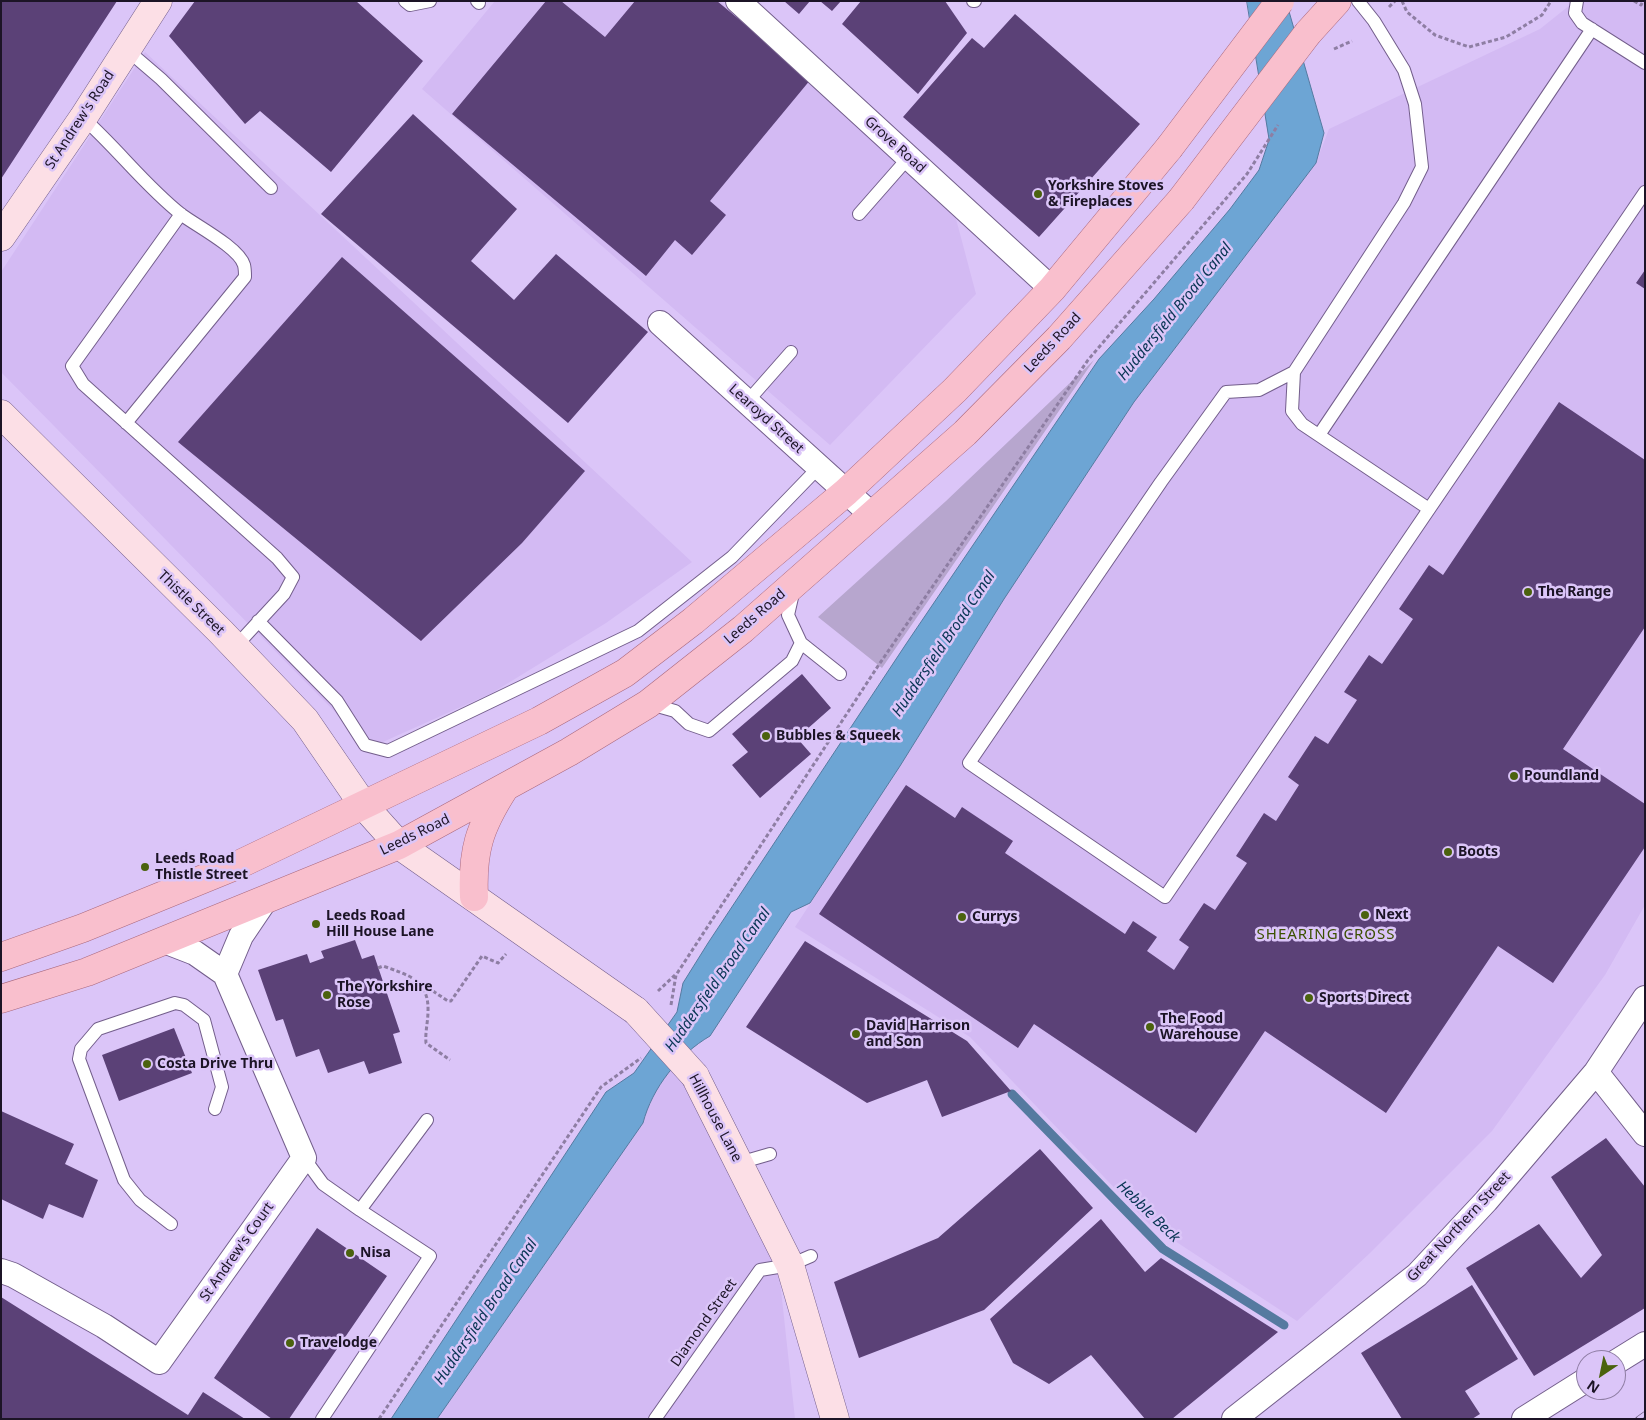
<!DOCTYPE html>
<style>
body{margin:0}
#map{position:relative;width:1646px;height:1420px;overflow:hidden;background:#dbc5f8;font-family:"Noto Sans",sans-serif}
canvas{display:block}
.frame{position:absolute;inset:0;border:2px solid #1c1426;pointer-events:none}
.north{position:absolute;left:1576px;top:1350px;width:50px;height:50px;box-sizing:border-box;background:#dbc5f8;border:1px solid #8f7ea4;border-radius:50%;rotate:214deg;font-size:14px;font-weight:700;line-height:20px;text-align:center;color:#1c1426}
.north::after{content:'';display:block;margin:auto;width:18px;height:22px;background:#4b620e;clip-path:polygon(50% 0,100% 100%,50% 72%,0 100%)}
</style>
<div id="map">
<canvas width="1646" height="1420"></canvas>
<div class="frame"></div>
<div class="north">N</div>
</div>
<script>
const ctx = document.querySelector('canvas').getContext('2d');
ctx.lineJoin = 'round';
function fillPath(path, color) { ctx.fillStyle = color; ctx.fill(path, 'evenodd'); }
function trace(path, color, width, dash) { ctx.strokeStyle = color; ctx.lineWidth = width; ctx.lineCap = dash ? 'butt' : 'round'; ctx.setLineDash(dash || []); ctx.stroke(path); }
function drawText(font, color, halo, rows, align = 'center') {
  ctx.font = font + ' "Noto Sans",sans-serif'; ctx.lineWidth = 5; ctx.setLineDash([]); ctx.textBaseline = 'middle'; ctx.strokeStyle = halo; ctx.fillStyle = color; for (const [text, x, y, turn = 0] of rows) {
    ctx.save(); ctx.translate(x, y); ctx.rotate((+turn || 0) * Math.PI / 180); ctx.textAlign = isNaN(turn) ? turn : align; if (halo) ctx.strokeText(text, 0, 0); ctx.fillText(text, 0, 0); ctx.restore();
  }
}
fillPath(new Path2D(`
 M 495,1 L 720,1 L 955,215 L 976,294 L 830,445 L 422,89 Z
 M 1575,1 L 1645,1 L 1645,905 L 1605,975 L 1492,1131 L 1370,1253 L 1297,1321 L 1149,1224 L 970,1037 L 795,927 L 900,766 L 1004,599 L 1134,402 L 1316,163 L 1329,129 L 1540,29 Z
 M 145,52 L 692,562 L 606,623 L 492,693 L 365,750 L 335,712 L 1,372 L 1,272 Z
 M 673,1059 L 778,1262 L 795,1419 L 437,1419 L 643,1123 L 647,1106 Z`), '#d3baf3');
fillPath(new Path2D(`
 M 1094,360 L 882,668 L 818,617 L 946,501 Z`), '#b7a6ce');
const water = new Path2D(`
 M 1247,1 L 1286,1 L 1324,133 L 1316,163 L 1134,402 L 1004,599 L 900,766 L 810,903 L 791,912 L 710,1036 C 679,1054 652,1088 643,1123 L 437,1419 L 391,1419 L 606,1092 L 634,1073 L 677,1012 L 683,983 L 708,943 L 906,644 L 1099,359 L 1154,299 L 1230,209 L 1259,170 L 1269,140 Z`);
fillPath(water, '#6da5d4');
trace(water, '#557aa0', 1);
trace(new Path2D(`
 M 1012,1094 L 1163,1249 L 1284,1325`), '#557aa0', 9);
fillPath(new Path2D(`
 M 1,1 L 117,1 L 1,179 Z
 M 195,1 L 356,1 L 423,61 L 331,172 L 260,111 L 245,124 L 169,36 Z
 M 546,1 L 561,1 L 605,37 L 635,1 L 717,1 L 811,79 L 710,201 L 726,215 L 692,255 L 675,240 L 646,276 L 452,114 Z
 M 784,1 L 810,1 L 799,14 Z
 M 820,1 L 841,1 L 832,11 Z
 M 861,1 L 945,1 L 967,33 L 918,94 L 842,24 Z
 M 1015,14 L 1140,124 L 1039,237 L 903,117 L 972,38 L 984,48 Z
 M 413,114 L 517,209 L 471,261 L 514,300 L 556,254 L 648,332 L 568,423 L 321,214 Z
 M 342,257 L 585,471 L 522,543 L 421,641 L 178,442 Z
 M 1645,270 L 1645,289 L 1636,283 Z
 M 1559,402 L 1645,460 L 1645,627 L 1563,749 L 1645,804 L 1645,847 L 1553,983 L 1498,946 L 1386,1113 L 1265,1031 L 1196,1133 L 1034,1024 L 1018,1048 L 819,914 L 906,785 L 955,818 L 962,807 L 1013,841 L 1005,853 L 1125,934 L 1133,921 L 1157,937 L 1147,951 L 1174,970 L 1189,947 L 1179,940 L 1204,903 L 1215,910 L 1247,863 L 1236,856 L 1264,813 L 1276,821 L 1299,785 L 1288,777 L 1315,736 L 1328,744 L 1357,700 L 1344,692 L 1369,655 L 1382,664 L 1413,619 L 1399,609 L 1429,565 L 1443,575 Z
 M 802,674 L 831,708 L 797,738 L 811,754 L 760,798 L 732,765 L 748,752 L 732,734 Z
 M 355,940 L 362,959 L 374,955 L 400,1032 L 393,1034 L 402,1063 L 369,1074 L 364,1061 L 328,1073 L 319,1049 L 296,1057 L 283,1019 L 276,1021 L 258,970 L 307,954 L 310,963 L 324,958 L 321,951 Z
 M 805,941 L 967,1041 L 1011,1091 L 942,1117 L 927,1080 L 867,1103 L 746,1027 Z
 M 174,1028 L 192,1073 L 119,1101 L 102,1055 Z
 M 1,1111 L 74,1144 L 65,1164 L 98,1180 L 83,1218 L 49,1204 L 43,1219 L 1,1199 Z
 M 1606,1138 L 1645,1187 L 1645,1308 L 1534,1376 L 1466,1268 L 1539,1224 L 1581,1278 L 1602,1255 L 1551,1177 Z
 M 1040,1149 L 1093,1208 L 984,1310 L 859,1358 L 834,1282 L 938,1238 Z
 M 1101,1219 L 1145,1272 L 1161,1258 L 1278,1332 L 1172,1419 L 1145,1419 L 1091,1355 L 1049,1384 L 1013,1363 L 990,1319 Z
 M 317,1228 L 387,1276 L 289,1419 L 272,1419 L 214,1378 Z
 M 1472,1285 L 1518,1359 L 1465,1391 L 1480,1414 L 1472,1419 L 1402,1419 L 1361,1353 Z
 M 1,1297 L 188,1415 L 203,1392 L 245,1419 L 1,1419 Z`), '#5b4177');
const lane = new Path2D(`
 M 405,1 L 410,5 L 430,1
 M 477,1 L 479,3
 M 973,1 L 975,1
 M 1358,1 L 1374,21 L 1404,70 L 1415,104 L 1422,167 L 1404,203 L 1294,372 L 1259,390 L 1226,392 L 1161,482 L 969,763 L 1165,897 L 1645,192
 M 1577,1 L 1575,13 L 1582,23 L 1645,63
 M 126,49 L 161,79 L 271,188
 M 83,118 C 118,149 145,186 182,215 C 197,226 239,248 244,265 C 245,269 245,274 245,277 L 126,423
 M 181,214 L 72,366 L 83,384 L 277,558 L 293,577 L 284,594 L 235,647
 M 859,214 L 909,157
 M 1294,372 L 1292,411 L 1302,424 L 1429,509
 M 747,402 L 791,352
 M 1319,435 L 1592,29
 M 258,621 L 337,701 L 365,745 L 388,751 L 638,631 L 732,557 L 819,467
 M 801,643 L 840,674
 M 650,704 L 675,711 L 689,724 L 709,731 L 792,661 L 801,643 L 788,615 L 794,589
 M 304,1158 L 323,1184 L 360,1210 L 427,1120
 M 739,1163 L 770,1154
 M 171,1224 L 140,1200 L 124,1180 L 79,1059 L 81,1049 L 98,1029 L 175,1003 L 184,1005 L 204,1020 L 222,1087 L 215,1109
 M 322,1419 L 430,1256 L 360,1210
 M 655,1419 L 760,1270 L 790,1265 L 811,1256`);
const street = new Path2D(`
 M 738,1 L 1052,289
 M 660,323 L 872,515
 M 164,941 L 195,953 L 225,974
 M 225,974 L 241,936 L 266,899
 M 1596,1072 L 1645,1134
 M 1,1271 L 13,1275 L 104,1326 L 159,1362 L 304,1158 L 225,974
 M 1616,1362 L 1645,1344
 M 1234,1419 L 1417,1275 L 1486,1201 L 1596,1072 L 1645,998
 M 1524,1419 L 1586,1380`);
const secondary = new Path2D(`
 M 1,237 L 83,118 L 158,1
 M 1,414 L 221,632 L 305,720 L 364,806 L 399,845 L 636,1011
 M 695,1076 L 790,1265 L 835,1419`);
const primary = new Path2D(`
 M 1308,33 L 1337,1
 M 474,897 C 472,851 479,828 504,789
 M 1,957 L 83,928 L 240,864 L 539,721 L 625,673 L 693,621 L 846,492 L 955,390 L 1052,289 L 1169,148
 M 1,999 L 87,972 L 399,845 L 569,752 L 648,704 L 743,629 L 965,433 L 1059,338 L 1181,200`);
trace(lane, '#735e8b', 14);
trace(street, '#735e8b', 26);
trace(secondary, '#735e8b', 29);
trace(primary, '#a9687d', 29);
trace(new Path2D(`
 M 1402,1 L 1407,12 L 1435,35 L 1469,47 L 1506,37 L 1542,15 L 1551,1
 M 1634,1 L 1641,5 L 1643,1
 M 1389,7 L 1395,1
 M 1334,49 L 1352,41
 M 378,968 L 383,966 C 408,975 429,980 428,1011 C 428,1022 425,1032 426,1043 L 450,1060
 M 422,984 L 448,1001 L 451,1001 L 482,956 L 498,963 L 506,954
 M 658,991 L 675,975
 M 671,1005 L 676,975 L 878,666 L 1088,360 L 1247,174 L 1278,125
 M 379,1419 L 601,1087 L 641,1058`), '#8e7ea3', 3, [4, 2.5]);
trace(lane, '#fff', 12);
trace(street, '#fff', 24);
trace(secondary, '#fcdfe6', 28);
trace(primary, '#f9bfcd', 28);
const rail = new Path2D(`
 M 1638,1419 L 1645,1414`);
trace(rail, '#6e6080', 5.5);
trace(rail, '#dbc5f8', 4, [11]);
const secondaryBridge = new Path2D(`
 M 636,1011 L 695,1076`);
const primaryBridge = new Path2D(`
 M 1169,148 L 1280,1
 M 1181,200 L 1308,33`);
trace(secondaryBridge, '#735e8b', 29, []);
trace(primaryBridge, '#a9687d', 29, []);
trace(secondaryBridge, '#fcdfe6', 28);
trace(primaryBridge, '#f9bfcd', 28);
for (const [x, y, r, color] of [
 [1038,194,5,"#4b620e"],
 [1528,592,5,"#4b620e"],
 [766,736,5,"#4b620e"],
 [1514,776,5,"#4b620e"],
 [1448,852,5,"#4b620e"],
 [145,867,5,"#4b620e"],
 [1365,915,5,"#4b620e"],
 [962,917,5,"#4b620e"],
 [316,924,5,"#4b620e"],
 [327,995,5,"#4b620e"],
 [1309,998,5,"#4b620e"],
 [1150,1027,5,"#4b620e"],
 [856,1034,5,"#4b620e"],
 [147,1064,5,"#4b620e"],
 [350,1253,5,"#4b620e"],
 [290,1343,5,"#4b620e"]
]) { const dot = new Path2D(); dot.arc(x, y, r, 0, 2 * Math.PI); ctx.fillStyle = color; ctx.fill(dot); trace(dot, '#dbc5f8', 2); }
drawText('14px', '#1c1426', '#dbc5f8', [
 ["St Andrew's Road",80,120,-57],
 ["Grove Road",895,145,42],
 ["Leeds Road",1053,343,-47],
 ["Learoyd Street",766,419,42],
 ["Thistle Street",191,603,44],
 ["Leeds Road",755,617,-41],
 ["Leeds Road",415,835,-26],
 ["Hillhouse Lane",715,1118,62],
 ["Great Northern Street",1459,1227,-47],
 ["St Andrew's Court",237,1252,-55],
 ["Diamond Street",704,1323,-55]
]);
drawText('bold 14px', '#1c1426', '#dbc5f8', [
 ["Yorkshire Stoves",1048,186],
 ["& Fireplaces",1048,202],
 ["The Range",1538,592],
 ["Bubbles & Squeek",776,736],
 ["Poundland",1524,776],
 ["Boots",1458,852],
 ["Leeds Road",155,859],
 ["Thistle Street",155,875],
 ["Next",1375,915],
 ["Leeds Road",326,916],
 ["Hill House Lane",326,932],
 ["Currys",972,917],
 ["The Yorkshire",337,987],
 ["Rose",337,1003],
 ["Sports Direct",1319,998],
 ["The Food",1160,1019],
 ["Warehouse",1160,1035],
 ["David Harrison",866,1026],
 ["and Son",866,1042],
 ["Costa Drive Thru",157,1064],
 ["Nisa",360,1253],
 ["Travelodge",300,1343]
], 'left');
drawText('italic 15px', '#083554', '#dbc5f8', [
 ["Huddersfield Broad Canal",1175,312,-51],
 ["Huddersfield Broad Canal",944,644,-56],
 ["Huddersfield Broad Canal",718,980,-55],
 ["Hebble Beck",1148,1212,44],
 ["Huddersfield Broad Canal",486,1312,-56]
]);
ctx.letterSpacing = '1px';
drawText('15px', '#3c5101', '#dbc5f8', [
 ["SHEARING CROSS",1326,935]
]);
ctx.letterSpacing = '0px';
</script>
